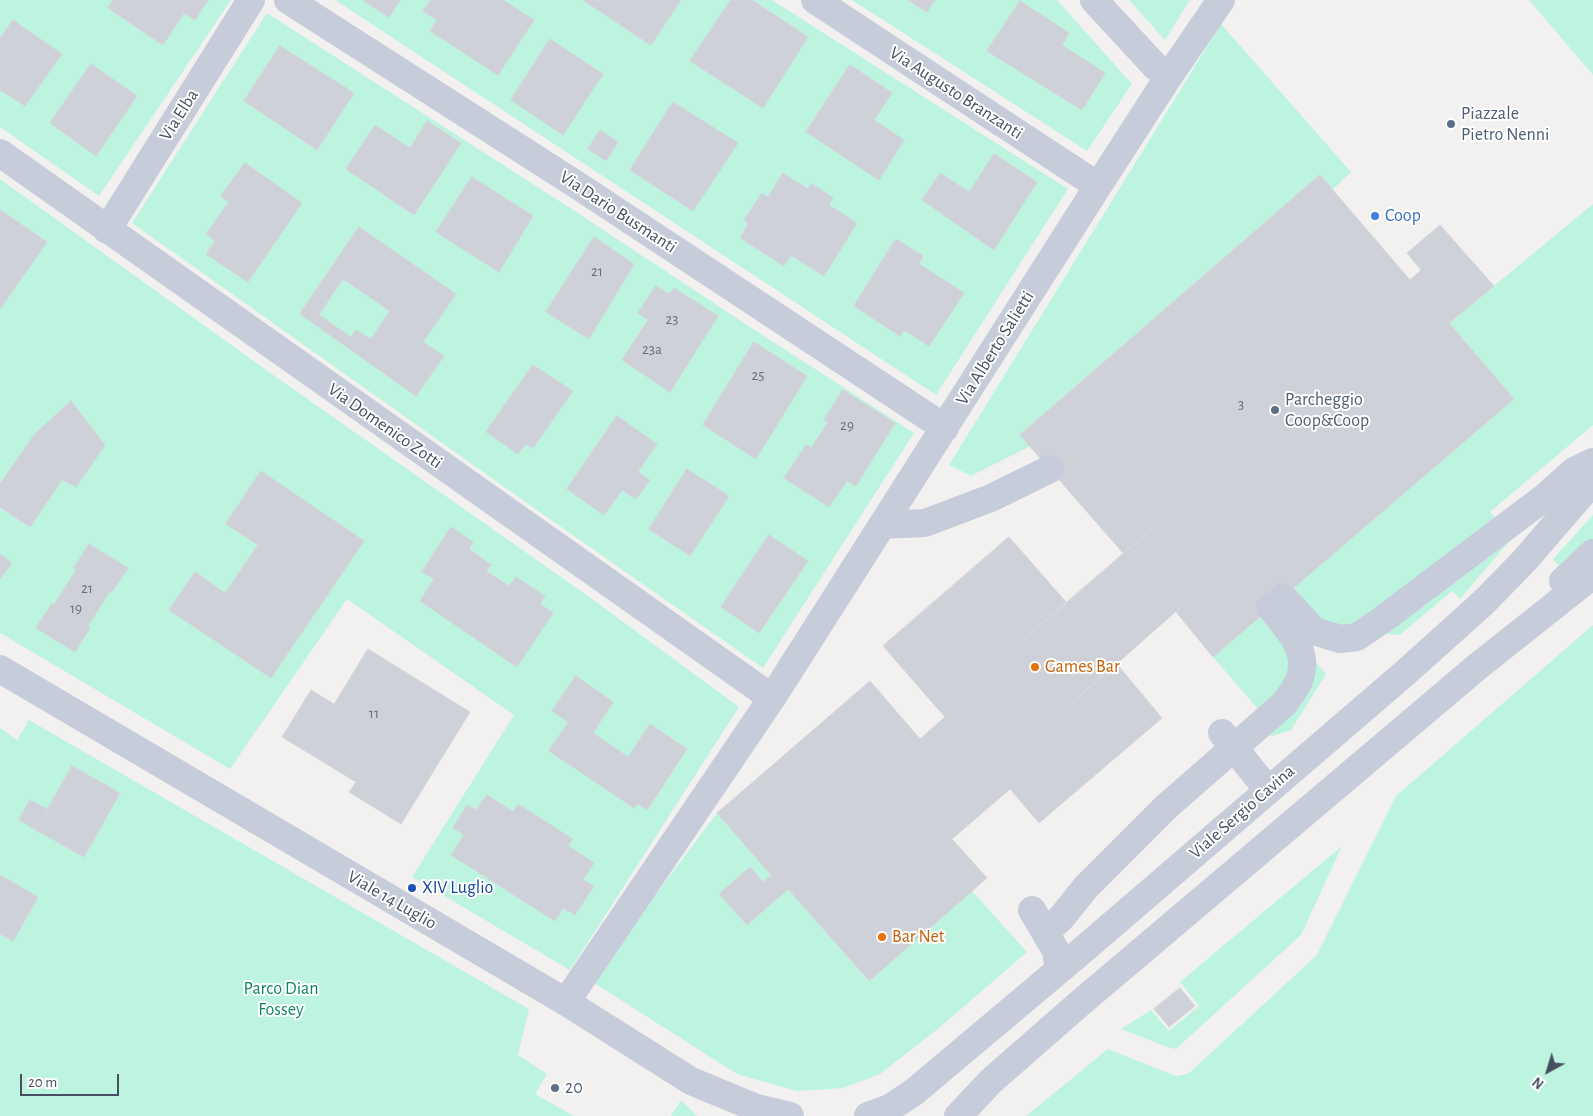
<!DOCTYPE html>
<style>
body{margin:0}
#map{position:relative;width:1593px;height:1116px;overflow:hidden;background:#f3f1f0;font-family:"Alegreya Sans",sans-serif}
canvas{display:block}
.north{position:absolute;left:1523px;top:1046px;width:50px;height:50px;-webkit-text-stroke:4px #fff;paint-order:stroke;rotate:219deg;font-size:14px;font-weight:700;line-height:20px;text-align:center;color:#464e60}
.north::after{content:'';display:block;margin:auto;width:18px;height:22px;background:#464e60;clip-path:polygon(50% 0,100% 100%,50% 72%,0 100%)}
.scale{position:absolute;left:20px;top:1074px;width:99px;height:22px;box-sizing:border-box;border:2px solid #464e60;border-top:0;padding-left:6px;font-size:15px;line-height:18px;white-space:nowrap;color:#464e60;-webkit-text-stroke:4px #fff;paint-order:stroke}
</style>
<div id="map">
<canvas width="1593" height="1116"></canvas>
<div class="north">N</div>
<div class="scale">20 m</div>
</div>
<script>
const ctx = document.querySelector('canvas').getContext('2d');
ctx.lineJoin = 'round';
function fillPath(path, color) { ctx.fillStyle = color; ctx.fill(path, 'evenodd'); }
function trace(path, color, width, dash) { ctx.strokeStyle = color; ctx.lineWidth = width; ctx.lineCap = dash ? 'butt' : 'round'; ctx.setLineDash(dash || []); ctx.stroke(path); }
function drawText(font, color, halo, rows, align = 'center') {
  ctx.font = font + ' "Alegreya Sans",sans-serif'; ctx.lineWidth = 4; ctx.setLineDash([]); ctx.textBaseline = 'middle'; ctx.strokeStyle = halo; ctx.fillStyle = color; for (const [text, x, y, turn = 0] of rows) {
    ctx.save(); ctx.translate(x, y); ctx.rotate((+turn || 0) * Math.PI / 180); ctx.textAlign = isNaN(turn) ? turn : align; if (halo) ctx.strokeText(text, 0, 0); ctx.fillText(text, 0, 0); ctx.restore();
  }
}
fillPath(new Path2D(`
 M 0,0 L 231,0 L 99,196 L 0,127 Z
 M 335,0 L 772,0 L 1068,189 L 936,395 Z
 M 852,0 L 1057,0 L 1132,84 L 1087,151 Z
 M 1129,0 L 1190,0 L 1165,40 Z
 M 1529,0 L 1593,0 L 1593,75 Z
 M 267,13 L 581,215 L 747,325 L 914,433 L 763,668 L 524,501 L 132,223 Z
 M 1221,24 L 1351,172 L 1332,190 L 1319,176 L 1021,434 L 1031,446 L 971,476 L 949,465 Z
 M 0,179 L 269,372 L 588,596 L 739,707 L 570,970 L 412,877 L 514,715 L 347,599 L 230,769 L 0,633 Z
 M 1593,204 L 1593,425 L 1490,512 L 1513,537 L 1460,599 L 1452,591 L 1400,635 L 1336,630 L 1314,613 L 1294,587 L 1514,399 L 1449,323 Z
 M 1593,515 L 1593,543 L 1561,568 L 1553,559 Z
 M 1270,607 L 1326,674 L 1291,730 L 1272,736 L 1251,730 L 1265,717 L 1213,657 Z
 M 1593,625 L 1593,1116 L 1026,1116 L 1108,1049 L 1176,1076 L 1188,1074 L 1317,955 L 1396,796 Z
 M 29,720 L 529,1009 L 518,1055 L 547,1074 L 535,1094 L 574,1116 L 0,1116 L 0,728 L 17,740 Z
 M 717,813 L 771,875 L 763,882 L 750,867 L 720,894 L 747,925 L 788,889 L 868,981 L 972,891 L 1027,952 L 939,1028 L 880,1074 L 843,1088 L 797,1091 L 737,1074 L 591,981 Z
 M 1342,846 L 1301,935 L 1176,1049 L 1167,1047 L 1121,1029 L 1151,1010 L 1169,1031 L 1199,1006 L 1180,982 Z
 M 681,1100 L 697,1116 L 671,1116 Z`), '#bcf4df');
const building = new Path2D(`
 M 113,0 L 208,0 L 195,20 L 184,13 L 163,45 L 108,8 Z
 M 363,0 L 400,0 L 389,17 Z
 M 431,0 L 503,0 L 534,20 L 498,75 L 430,31 L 437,20 L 423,11 Z
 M 583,0 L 681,0 L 651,45 Z
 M 731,0 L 752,0 L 808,37 L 763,108 L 690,61 Z
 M 908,0 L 935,0 L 927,12 Z
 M 1020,1 L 1069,33 L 1062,45 L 1105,73 L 1082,110 L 987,51 Z
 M 13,20 L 62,54 L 25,106 L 0,90 L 0,39 Z
 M 550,39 L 603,74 L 563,135 L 511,100 Z
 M 280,46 L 354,93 L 317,150 L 244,101 Z
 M 91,64 L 137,96 L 96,156 L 50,123 Z
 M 850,65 L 892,93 L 874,120 L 904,140 L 879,180 L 806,132 Z
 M 673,102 L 738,143 L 693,211 L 630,170 Z
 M 427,121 L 461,143 L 414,215 L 346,169 L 375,125 L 410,148 Z
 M 600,130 L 618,142 L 606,161 L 588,149 Z
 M 994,154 L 1037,182 L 994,250 L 922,200 L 940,173 L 969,192 Z
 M 245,163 L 302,203 L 248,282 L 206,254 L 215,241 L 206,234 L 229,202 L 221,196 Z
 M 783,173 L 808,189 L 811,183 L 833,198 L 829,205 L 857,223 L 824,276 L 791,255 L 784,266 L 740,238 L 748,224 L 744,220 L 762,193 L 768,197 Z
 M 1320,175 L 1410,280 L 1421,270 L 1407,253 L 1440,225 L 1494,286 L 1449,323 L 1514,399 L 1213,657 L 1176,612 L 1232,562 L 1181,504 L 1123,553 L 1020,435 Z
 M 472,177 L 533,216 L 499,272 L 436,232 Z
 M 0,210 L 47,242 L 0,309 Z
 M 359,227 L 456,294 L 423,342 L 444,356 L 416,396 L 300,314 ZM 343,279 L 390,311 L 371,339 L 356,330 L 351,337 L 319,315 Z
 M 594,237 L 634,264 L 589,339 L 546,312 Z
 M 896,239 L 923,256 L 919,264 L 964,293 L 929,346 L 904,330 L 900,336 L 854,306 Z
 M 656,286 L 669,294 L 674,288 L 718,316 L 670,392 L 622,360 L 648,320 L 638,313 Z
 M 754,342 L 807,376 L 756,459 L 703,425 Z
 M 533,365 L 573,391 L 533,448 L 526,444 L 518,454 L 486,432 Z
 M 843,390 L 895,423 L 856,486 L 847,481 L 829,507 L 784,478 L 806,445 L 811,448 L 828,422 L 824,420 Z
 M 71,401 L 105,445 L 76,487 L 62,480 L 30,527 L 0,507 L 0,484 L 34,435 Z
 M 617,416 L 657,444 L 638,472 L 650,480 L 636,499 L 622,490 L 604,515 L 567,489 Z
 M 687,469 L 729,496 L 690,556 L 649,529 Z
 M 261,471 L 364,541 L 271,678 L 169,610 L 195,572 L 225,593 L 258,545 L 226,524 Z
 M 1181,504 L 1232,562 L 1046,726 L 993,666 Z
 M 451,527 L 473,542 L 469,549 L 491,565 L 486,571 L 509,586 L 516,577 L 545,596 L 540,604 L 553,613 L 517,667 L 420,601 L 434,579 L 422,572 Z
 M 769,535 L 808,561 L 759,633 L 721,607 Z
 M 1009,537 L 1066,602 L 993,666 L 1046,726 L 1116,663 L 1162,718 L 1039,823 L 1010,789 L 952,839 L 987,878 L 869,981 L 788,889 L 747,925 L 719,894 L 750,867 L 763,882 L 771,875 L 717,813 L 870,681 L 920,739 L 945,717 L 883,646 Z
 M 89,544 L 128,568 L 112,592 L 110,591 L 88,626 L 90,628 L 75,652 L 36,628 L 52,603 L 54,605 L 76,570 L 74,568 Z
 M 0,554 L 12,563 L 0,579 Z
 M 368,649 L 470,712 L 401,824 L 349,792 L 356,782 L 282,737 L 311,690 L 334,704 Z
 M 576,676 L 613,702 L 598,725 L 576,711 L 568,722 L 552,711 Z
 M 576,711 L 598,725 L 593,733 L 628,757 L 650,724 L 687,749 L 647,810 L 638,804 L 634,808 L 549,751 Z
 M 72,766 L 120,793 L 84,857 L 36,830 Z
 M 487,795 L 513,812 L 518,804 L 573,839 L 568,846 L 594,863 L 583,880 L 594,886 L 575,915 L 563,908 L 555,921 L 451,855 L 464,835 L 453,828 L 467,805 L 476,810 Z
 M 30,800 L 47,809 L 36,830 L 19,820 Z
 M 0,875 L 38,897 L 13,941 L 0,934 Z
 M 1180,988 L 1195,1006 L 1169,1027 L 1154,1009 Z`);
fillPath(building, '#cfd1d9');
trace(building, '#d4d4dd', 1);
trace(new Path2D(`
 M 288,0 L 577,185 L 945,428
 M 815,0 L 1098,186
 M 1094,0 L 1155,66 L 1169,76
 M 0,153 L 772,698
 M 107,230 L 251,0
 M 882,525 L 925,523 L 991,498 L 1050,469
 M 1563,581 L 1593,553
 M 1283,597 L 1314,631 L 1340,639 L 1357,637 L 1382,620 L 1545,497 L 1574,471 L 1593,462
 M 0,669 L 566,1002 L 691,1081 L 756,1108 L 790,1116
 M 1222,733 L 1268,790
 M 1032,910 L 1056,951 L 1059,970
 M 1046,932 L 1062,917 L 1086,887
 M 566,1002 L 772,698 L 1098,186 L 1169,76 L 1221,0
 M 868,1116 L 890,1108 L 914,1092 L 1084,949 L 1405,673 L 1484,602 L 1524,561 L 1593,481
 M 958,1116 L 991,1081 L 1079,1004 L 1477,667 L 1593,575`), '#c6ccda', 28);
trace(new Path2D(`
 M 1086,887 L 1166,807 L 1285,703 C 1289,697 1294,690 1298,683 C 1312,652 1288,629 1270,607`), '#c6ccda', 28);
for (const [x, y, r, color] of [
 [1451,124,5,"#5c6f8a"],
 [1375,216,5,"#3f7fe0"],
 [1275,410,5,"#5c6f8a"],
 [1035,667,5,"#e8710a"],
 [412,888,5,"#1a4fb4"],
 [882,937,5,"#e8710a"],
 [555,1088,5,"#5c6f8a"]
]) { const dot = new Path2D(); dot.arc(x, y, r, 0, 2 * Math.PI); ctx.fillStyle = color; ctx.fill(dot); trace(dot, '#fff', 2); }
drawText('15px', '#686f7e', null, [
 ["21",597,271],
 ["23",672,319],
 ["23a",652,349],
 ["25",758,375],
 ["3",1241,404],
 ["29",847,425],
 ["21",87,588],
 ["19",76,608],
 ["11",374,713]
]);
drawText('18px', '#464e60', '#fff', [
 ["Via Augusto Branzanti",956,93,33],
 ["Via Elba",179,115,-58],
 ["Via Dario Busmanti",618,212,33],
 ["Via Alberto Salietti",995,348,-58],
 ["Via Domenico Zotti",385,426,35],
 ["Viale Sergio Cavina",1242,812,-41],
 ["Viale 14 Luglio",392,900,30]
]);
drawText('18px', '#4e5e75', '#fff', [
 ["Piazzale",1461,114],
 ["Pietro Nenni",1461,135],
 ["Parcheggio",1285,400],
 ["Coop&Coop",1285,421],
 ["20",565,1088]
], 'left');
drawText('18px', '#366cbe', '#fff', [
 ["Coop",1385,216]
], 'left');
drawText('18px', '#c56008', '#fff', [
 ["Games Bar",1045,667],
 ["Bar Net",892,937]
], 'left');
drawText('18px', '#164399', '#fff', [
 ["XIV Luglio",422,888]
], 'left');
drawText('18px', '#0d8566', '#fff', [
 ["Parco Dian",281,989],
 ["Fossey",281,1010]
]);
</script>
